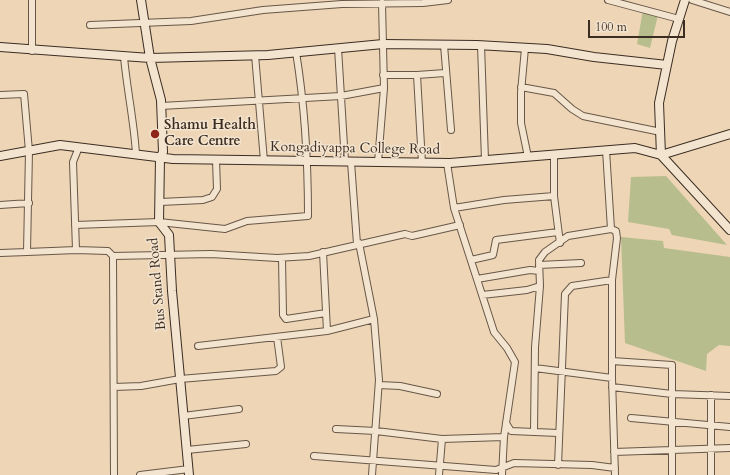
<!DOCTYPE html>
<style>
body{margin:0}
#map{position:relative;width:730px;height:475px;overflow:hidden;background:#edd5b5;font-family:Cardo,serif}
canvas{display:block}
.scale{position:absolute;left:588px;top:20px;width:97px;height:18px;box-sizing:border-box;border:2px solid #3c2d23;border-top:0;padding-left:5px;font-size:12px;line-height:14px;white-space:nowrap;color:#3c2d23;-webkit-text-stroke:3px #f3e4cf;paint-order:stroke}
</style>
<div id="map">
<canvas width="730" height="475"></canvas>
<div class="scale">100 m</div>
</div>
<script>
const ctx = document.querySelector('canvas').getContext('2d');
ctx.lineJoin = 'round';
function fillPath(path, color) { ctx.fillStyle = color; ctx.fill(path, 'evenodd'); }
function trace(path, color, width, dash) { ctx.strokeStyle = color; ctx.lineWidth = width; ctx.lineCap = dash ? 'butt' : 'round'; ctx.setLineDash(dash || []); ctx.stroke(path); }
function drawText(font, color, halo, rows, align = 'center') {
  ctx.font = font + ' Cardo,serif'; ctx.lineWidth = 3; ctx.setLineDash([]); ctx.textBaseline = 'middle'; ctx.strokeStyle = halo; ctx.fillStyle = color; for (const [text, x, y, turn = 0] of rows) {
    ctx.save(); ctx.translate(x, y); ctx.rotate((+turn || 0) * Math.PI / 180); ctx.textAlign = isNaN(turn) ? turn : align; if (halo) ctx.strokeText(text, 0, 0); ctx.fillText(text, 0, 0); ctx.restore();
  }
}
fillPath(new Path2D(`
 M 643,10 L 658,15 L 650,48 L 637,44 Z
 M 666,176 L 727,245 L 672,235 L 669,229 L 628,222 L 631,177 Z
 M 621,237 L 663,241 L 664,248 L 730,257 L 730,346 L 719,345 L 707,354 L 706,371 L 625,343 Z`), '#b8bd8d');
const street = new Path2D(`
 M 32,0 L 32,51
 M 608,0 L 679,19
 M 692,0 L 730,12
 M 90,25 L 191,21 L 263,10 L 342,4 L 423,3 L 448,0
 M 444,45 L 451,130
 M 481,45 L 485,160
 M 338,48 L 345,162
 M 525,48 L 521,92 L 521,123 L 528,157
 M 255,55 L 264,161
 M 124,57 C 127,90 134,121 136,154
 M 383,75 L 417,75 L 445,73
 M 417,75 L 422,163
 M 521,87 L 554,93 L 572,109 L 583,116 L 661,132
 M 0,95 L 24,94 L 29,151 L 27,252 L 0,253
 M 161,106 L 341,96 L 384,88
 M 606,150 L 611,229
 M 554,155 L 554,196 L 560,243
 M 351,162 L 357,244
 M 378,162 L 384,88 L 382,3
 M 447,163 L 454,208 L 494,332 L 507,348 L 515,362 L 504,437 L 502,475
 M 160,202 L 203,200 L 212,197 L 217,189 L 216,160
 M 0,205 L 29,203
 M 454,208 L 504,200 L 554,196
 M 75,225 L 159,222 L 225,229 L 247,221 L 308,216 C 308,161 305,107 296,52
 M 359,243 L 374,319
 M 76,250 L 73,162 L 79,147
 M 27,252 L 76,250 L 108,251 L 113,256 L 114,475
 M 323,252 L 327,331
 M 113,256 L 211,254 L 277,258 L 309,256 L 405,234 L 412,236 L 460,225
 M 282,258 L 283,315 L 286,319 L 326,313
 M 471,260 L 493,255 L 496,240 L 558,232
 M 539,265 L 581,263
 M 477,279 L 530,270 L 539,271
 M 482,295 L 527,290 L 540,286
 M 198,346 L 327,331 L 374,319 L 379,380 L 372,475
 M 612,361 L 672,365 L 672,475
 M 535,368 L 612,378
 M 379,385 L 400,386 L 437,394
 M 114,387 L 141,386 L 180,379 L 276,371 L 281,367 L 277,337
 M 612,387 L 672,394 L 730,396
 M 711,395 L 711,475
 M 183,416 L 239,409
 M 631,418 L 730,427
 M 506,423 L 511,431 L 558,433
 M 336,429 L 376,431 L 442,439 L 504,437
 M 534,432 L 535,347 L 540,286 L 539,260 L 545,252 L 568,236 L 611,229 L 616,231 L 617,238 L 612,280
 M 187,450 L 246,444
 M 614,452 L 730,448
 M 314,456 L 496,470 L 514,463 L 592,465 L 615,468
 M 558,465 L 565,294 L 572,286 L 612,280 L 612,378 L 615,475
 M 140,475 L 189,469
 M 439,475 L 442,439`);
const secondary = new Path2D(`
 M 141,0 L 150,58 L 161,100 L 163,152 L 160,158 L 159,222 L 169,235 L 172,291 L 189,475
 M 0,47 L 150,58 L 268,55 L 383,44 L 477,45 L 547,49 L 594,57 L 667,65
 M 661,155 L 659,103 L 672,41 L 685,0
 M 661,155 L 730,230
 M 661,155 L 730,134
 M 0,156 L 60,145 L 173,159 L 450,163 L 635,148 L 661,155`);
trace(street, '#685748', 8);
trace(secondary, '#3c2d23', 10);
trace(street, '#f3e4cf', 6);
trace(secondary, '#f3e4cf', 8);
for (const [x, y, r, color] of [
 [155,134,5,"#8f2418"]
]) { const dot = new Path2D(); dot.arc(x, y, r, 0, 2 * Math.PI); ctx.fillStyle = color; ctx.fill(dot); trace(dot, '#f3e4cf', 1.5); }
drawText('bold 14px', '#3c2d23', '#f3e4cf', [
 ["Shamu Health",164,126],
 ["Care Centre",164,142]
], 'left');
drawText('14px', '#3c2d23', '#f3e4cf', [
 ["Kongadiyappa College Road",355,149,1],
 ["Bus Stand Road",158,284,-95]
]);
</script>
